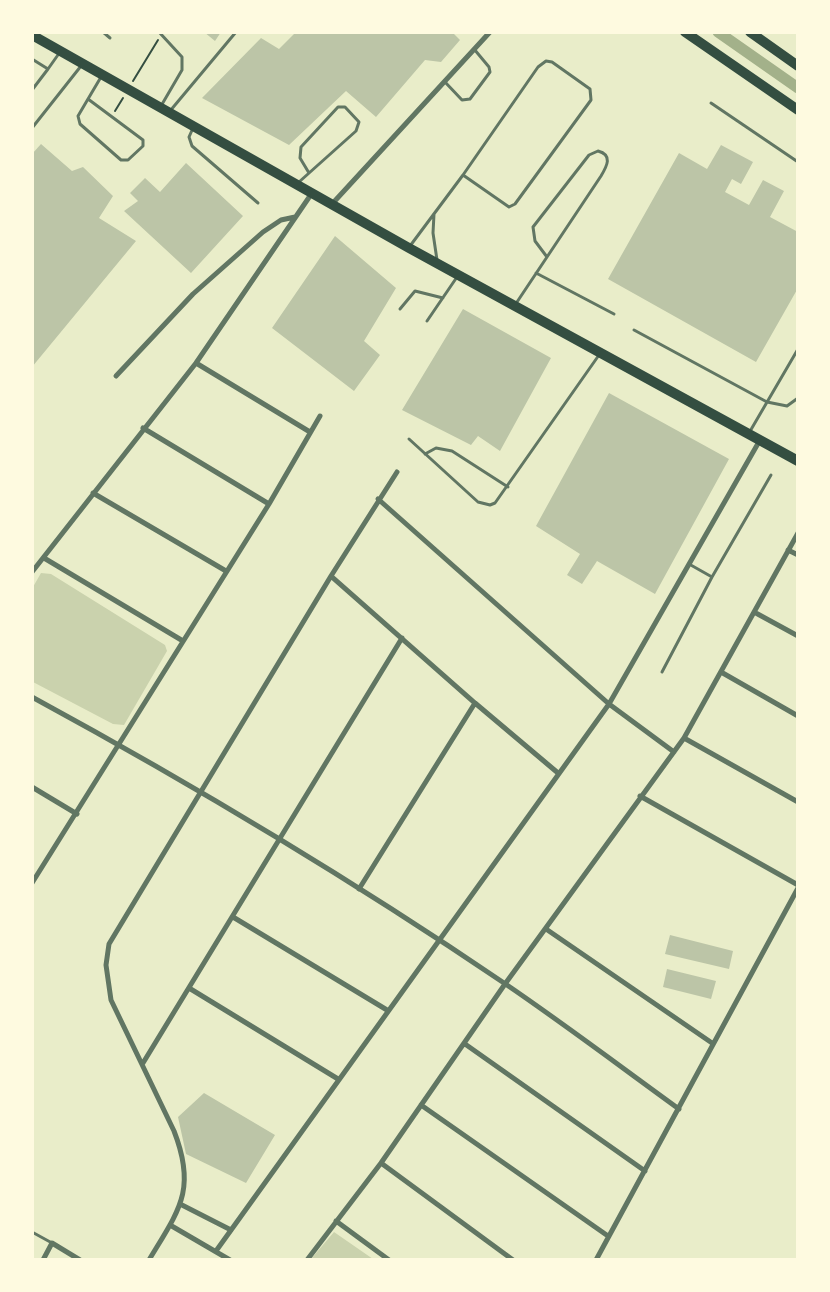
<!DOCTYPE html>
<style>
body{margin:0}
#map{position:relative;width:830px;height:1292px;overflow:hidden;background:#e9edc9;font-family:"Sofia Sans Condensed",sans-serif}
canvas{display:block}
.frame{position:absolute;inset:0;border:34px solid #fefae0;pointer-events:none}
</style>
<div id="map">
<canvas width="830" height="1292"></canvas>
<div class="frame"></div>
</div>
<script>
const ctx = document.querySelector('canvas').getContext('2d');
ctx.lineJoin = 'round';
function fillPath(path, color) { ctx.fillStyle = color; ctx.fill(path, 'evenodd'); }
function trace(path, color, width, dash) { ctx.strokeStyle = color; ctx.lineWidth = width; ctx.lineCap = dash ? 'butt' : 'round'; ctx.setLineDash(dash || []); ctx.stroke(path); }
fillPath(new Path2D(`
 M 41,573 L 51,574 L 165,645 L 167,651 L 124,725 L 113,724 L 33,682 L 33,587 Z
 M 334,1232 L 373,1259 L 311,1259 Z`), '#cad2ad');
trace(new Path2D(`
 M 718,32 L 798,88`), '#a3b18a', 11);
fillPath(new Path2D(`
 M 204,32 L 221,32 L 215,41 Z
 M 296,32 L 452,32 L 460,40 L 441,62 L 425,60 L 376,117 L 346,91 L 289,145 L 202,98 L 261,38 L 279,49 Z
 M 41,144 L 72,171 L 83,167 L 113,196 L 99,218 L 136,241 L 32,367 L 32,154 Z
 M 721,145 L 753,162 L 741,184 L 732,179 L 725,192 L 749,205 L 763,180 L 784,191 L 770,217 L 798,232 L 798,288 L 756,362 L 608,279 L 679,153 L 707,169 Z
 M 186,163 L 243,216 L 191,273 L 124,211 L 138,201 L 130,193 L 145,178 L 160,192 Z
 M 335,236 L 396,288 L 364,341 L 380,355 L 354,391 L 272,328 Z
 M 463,309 L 551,358 L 500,451 L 478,436 L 471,445 L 402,410 Z
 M 609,393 L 729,459 L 655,594 L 597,561 L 582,584 L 567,575 L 580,554 L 536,526 Z
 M 670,935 L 733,951 L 729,969 L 665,954 Z
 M 667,969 L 716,981 L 711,999 L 663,987 Z
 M 204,1093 L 275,1135 L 246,1183 L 186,1154 L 178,1117 Z`), '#bcc5a7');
trace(new Path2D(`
 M 133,81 L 158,40
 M 115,111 L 123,98`), '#344e41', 2);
trace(new Path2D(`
 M 103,32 L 110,38
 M 159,32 L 182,57 L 182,70 L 161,106
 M 32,59 L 48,69 L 32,90
 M 546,61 L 552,62 L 590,89 L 591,100 L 515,204 L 509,207 L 463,175 L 538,67 Z
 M 48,69 L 60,52
 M 445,82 L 462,100 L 470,99 L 490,72 L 489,67 L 474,49
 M 88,99 L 143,140 L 143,146 L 128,160 L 121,160 L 80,124 L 78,116 Z
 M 88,99 L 101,77
 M 711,103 L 798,162
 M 170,111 L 236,32
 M 32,128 L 81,66
 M 193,128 L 189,137 L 192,146 L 258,203
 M 299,182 L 356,131 L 359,122 L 345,107 L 338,107 L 301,147 L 300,158 L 309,173
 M 434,214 L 433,233 L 437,260
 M 410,246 L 463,175
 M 536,273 L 614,314
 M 515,305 L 601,176 C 607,166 613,155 598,151 L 589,155 L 533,227 L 535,241 L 547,257
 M 400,309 L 415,291 L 443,298
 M 427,321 L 457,277
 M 634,330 L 767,402 L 787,406 L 798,398
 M 749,433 L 798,349
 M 409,439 L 478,502 L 490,505 L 495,503 L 599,355
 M 425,454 L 436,448 L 452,451 L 508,487
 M 689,564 L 712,577
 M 662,672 L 712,577 L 771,475
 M 32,1232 L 52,1243`), '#617663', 3);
trace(new Path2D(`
 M 332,204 L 490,32
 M 196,363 L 310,432
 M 116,376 L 193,294 L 263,232 L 281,220 L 295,217
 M 143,428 L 269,504
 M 93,493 L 226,571
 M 378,499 L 609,704 L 674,752
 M 788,550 L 798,555
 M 44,558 L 183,641
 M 32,572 L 196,363 L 312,193
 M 331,576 L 475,703 L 558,773
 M 754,612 L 798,636
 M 721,672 L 798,716
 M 32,697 C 194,785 352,880 504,983 C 563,1023 621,1067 679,1109
 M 684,738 L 798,802
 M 32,787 L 77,814
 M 640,796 L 798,885
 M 32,883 L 269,504 L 320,416
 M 359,889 L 475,703
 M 233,917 L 387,1010
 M 546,929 L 712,1043
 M 189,988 L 338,1079
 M 465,1044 L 645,1171
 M 143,1063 L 402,638
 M 421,1105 L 608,1236
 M 381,1163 L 513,1260
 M 180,1204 L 231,1230
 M 336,1221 L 389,1260
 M 170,1225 L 230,1260
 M 216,1251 L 609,704 L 760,440
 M 43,1260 L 52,1243 L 80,1260
 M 149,1260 C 179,1210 197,1190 174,1131 L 111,1000 L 106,965 L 109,944 L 331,576 L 397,472
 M 307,1260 L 381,1163 L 505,984 L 684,738 L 798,533
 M 596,1260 L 798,888`), '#617663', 5);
trace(new Path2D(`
 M 685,32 L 798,110
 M 750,32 L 798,66
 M 32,35 L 409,248 L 798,461`), '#344e41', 10);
</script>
